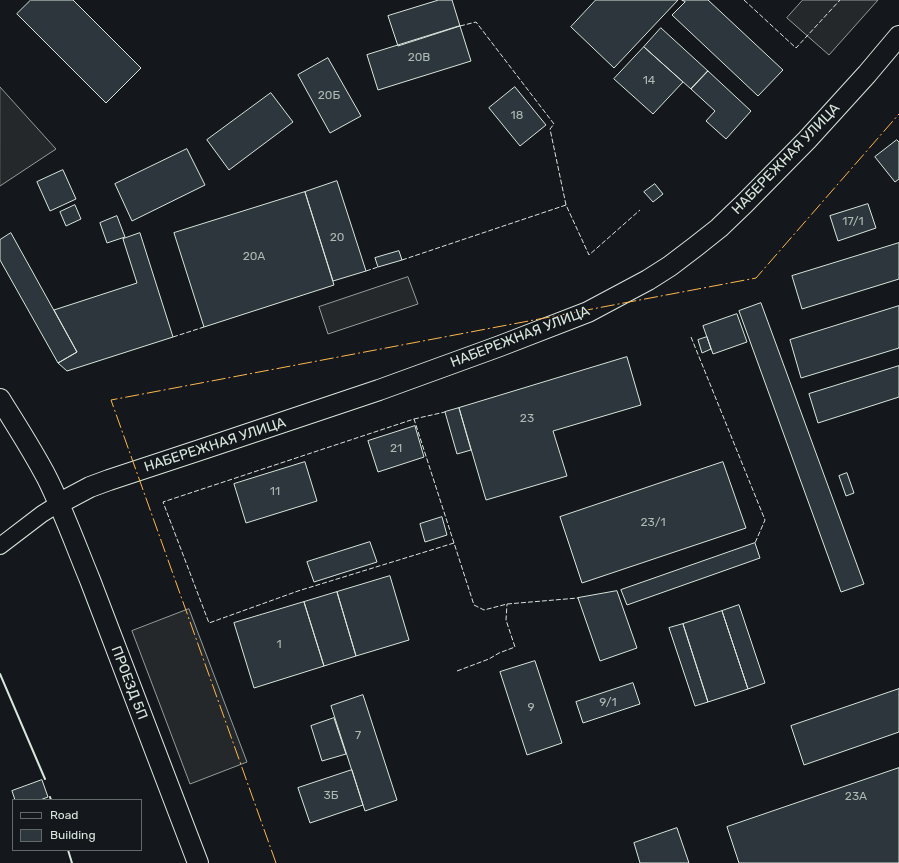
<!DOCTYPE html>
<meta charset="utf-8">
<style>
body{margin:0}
#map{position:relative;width:899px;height:863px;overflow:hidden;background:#14181c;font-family:Rubik,sans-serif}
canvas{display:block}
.legend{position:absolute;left:12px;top:799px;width:130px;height:52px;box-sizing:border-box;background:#14181c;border:1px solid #626a69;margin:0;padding:5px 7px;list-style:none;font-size:12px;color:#d8e6dc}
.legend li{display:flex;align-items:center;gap:8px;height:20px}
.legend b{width:20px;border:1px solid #626a69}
</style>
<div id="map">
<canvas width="899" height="863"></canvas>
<ul class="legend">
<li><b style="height:5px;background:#14181c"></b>Road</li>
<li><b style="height:11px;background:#2c363c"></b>Building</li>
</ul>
</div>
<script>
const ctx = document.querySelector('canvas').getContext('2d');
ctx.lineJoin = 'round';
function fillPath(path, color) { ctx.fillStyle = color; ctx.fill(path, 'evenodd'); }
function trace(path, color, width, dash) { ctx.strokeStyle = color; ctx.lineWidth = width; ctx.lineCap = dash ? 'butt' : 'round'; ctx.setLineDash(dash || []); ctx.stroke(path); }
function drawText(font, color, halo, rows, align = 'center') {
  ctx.font = font + ' Rubik,sans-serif'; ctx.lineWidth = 3; ctx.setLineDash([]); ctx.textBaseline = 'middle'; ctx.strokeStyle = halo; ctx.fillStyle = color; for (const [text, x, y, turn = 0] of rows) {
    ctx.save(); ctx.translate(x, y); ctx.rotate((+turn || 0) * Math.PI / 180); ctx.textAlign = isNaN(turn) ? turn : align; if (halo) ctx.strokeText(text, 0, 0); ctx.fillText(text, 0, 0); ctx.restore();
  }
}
const parking = new Path2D(`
 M 803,0 L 878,0 L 829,55 L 787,18 Z
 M 0,87 L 56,149 L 0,186 Z
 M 408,277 L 418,304 L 328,334 L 319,307 Z
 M 189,609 L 247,762 L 190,784 L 132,631 Z`);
fillPath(parking, '#24282b');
trace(parking, '#939e99', 1);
const building = new Path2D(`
 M 31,0 L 73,0 L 141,68 L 106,103 L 17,14 Z
 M 439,0 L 452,0 L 460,26 L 398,46 L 388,16 Z
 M 596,0 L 678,0 L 614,68 L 571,27 Z
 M 682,0 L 708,0 L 783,70 L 758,96 L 672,15 L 685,2 Z
 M 460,26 L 471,61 L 378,90 L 367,55 Z
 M 661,28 L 708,71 L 691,89 L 644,47 Z
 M 644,47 L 683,82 L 653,114 L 614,79 Z
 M 328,58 L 361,116 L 330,133 L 298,75 Z
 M 708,71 L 751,111 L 726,139 L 706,121 L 715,111 L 691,89 Z
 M 515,87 L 546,125 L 520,146 L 489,108 Z
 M 271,93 L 293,122 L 229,170 L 207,140 Z
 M 897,140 L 899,142 L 899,179 L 895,182 L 875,157 Z
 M 187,149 L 205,185 L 132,221 L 115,184 Z
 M 63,170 L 76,199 L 50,211 L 37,182 Z
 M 337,181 L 366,271 L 333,281 L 305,192 Z
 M 655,184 L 663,194 L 653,202 L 644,192 Z
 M 305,192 L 334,285 L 204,327 L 174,233 Z
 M 868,204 L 876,228 L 838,241 L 830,216 Z
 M 75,205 L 81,219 L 66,226 L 60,212 Z
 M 117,216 L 125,237 L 107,243 L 100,223 Z
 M 11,233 L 77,352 L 58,363 L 0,260 L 0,240 Z
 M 140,233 L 173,337 L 67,371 L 58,363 L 77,352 L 54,310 L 137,283 L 123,239 Z
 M 899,243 L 899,279 L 802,309 L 792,276 Z
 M 399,251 L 402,260 L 378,267 L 375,258 Z
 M 761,303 L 864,584 L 841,592 L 739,311 Z
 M 899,306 L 899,348 L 801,378 L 790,340 Z
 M 737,314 L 747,342 L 713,354 L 703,326 Z
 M 707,337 L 711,349 L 702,353 L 698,340 Z
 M 627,357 L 641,405 L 553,431 L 567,476 L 486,500 L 459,408 Z
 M 899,366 L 899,397 L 818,423 L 809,394 Z
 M 459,408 L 471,450 L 457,454 L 445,412 Z
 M 415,426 L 424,457 L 378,472 L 368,441 Z
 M 305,462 L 317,501 L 246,523 L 234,484 Z
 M 723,462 L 746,528 L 582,583 L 560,517 Z
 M 847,473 L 854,493 L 846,496 L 839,476 Z
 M 442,517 L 447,535 L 425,542 L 420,524 Z
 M 370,542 L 377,562 L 314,582 L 307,562 Z
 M 755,543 L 760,558 L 627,605 L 621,590 Z
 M 390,576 L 409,640 L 356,656 L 337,592 Z
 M 617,591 L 637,648 L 600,661 L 578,598 Z
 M 337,592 L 356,656 L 324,666 L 304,602 Z
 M 304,602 L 324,666 L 254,688 L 234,623 Z
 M 739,605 L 765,683 L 748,689 L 722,611 Z
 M 722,611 L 748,689 L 708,702 L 683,624 Z
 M 683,624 L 708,702 L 695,706 L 669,628 Z
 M 535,661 L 562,743 L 527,755 L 500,672 Z
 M 633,683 L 640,704 L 583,723 L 576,702 Z
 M 899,689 L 899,732 L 804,765 L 791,726 Z
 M 363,695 L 397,800 L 365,811 L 331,706 Z
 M 334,718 L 346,754 L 322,761 L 311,726 Z
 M 899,768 L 899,863 L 739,863 L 727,827 Z
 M 352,770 L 363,805 L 310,823 L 298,788 Z
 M 42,780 L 48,797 L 40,800 L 15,800 L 12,791 Z
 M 677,828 L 689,863 L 640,863 L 634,843 Z`);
fillPath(building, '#2c363c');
trace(building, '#d8e6dc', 1);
const minor = new Path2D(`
 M 0,546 L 42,514 L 58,504`);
const tertiary = new Path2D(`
 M 0,399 C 16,425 33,451 47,478 C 63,510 76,546 90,580 L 198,863
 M 58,504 L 90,487 L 109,480 L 206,448 L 379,390 L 500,346 L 588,312 L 648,280 L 670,266 L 695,247 L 719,228 L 745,203 L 807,140 L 867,74 L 899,36`);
trace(minor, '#d8e6dc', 18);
trace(tertiary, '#d8e6dc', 22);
trace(minor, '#14181c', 16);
trace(tertiary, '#14181c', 20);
trace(new Path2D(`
 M 744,0 L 796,48 L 840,0
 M 460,26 L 476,22 L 554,124 L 550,129 L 566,205
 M 402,260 L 566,205 L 589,255 L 640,210
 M 366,271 L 378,267
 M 173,337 L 204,327
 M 691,337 L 765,520 L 755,543
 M 414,419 L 445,412
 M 454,543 L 298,591 L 209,623 L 163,502 L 414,419 L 474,605 L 484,610 L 507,604 L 578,598
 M 457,671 L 489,659 L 499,653 L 515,647 L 506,620 L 507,604`), '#d8e6dc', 1, [5, 2]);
trace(new Path2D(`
 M 0,674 L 45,779
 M 50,797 L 51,800
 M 68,850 L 72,863`), '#d8e6dc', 2);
trace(new Path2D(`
 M 276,863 L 111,400 L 756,278 L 899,114`), '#ffb74d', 1, [14, 3, 2, 3]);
drawText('12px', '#adbab4', null, [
 ["20В",419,58],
 ["14",649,81],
 ["20Б",329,96],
 ["18",517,116],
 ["17/1",853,222],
 ["20",337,238],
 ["20А",254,257],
 ["23",527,419],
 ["21",396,449],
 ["11",275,492],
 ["23/1",653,523],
 ["1",279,645],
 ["9/1",608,703],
 ["9",531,708],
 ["7",358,736],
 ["3Б",331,796],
 ["23А",856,797]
]);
drawText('14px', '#d8e6dc', '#14181c', [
 ["НАБЕРЕЖНАЯ УЛИЦА",786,159,-46],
 ["НАБЕРЕЖНАЯ УЛИЦА",520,337,-21],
 ["НАБЕРЕЖНАЯ УЛИЦА",215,445,-18],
 ["ПРОЕЗД 5П",129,683,69]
]);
</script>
